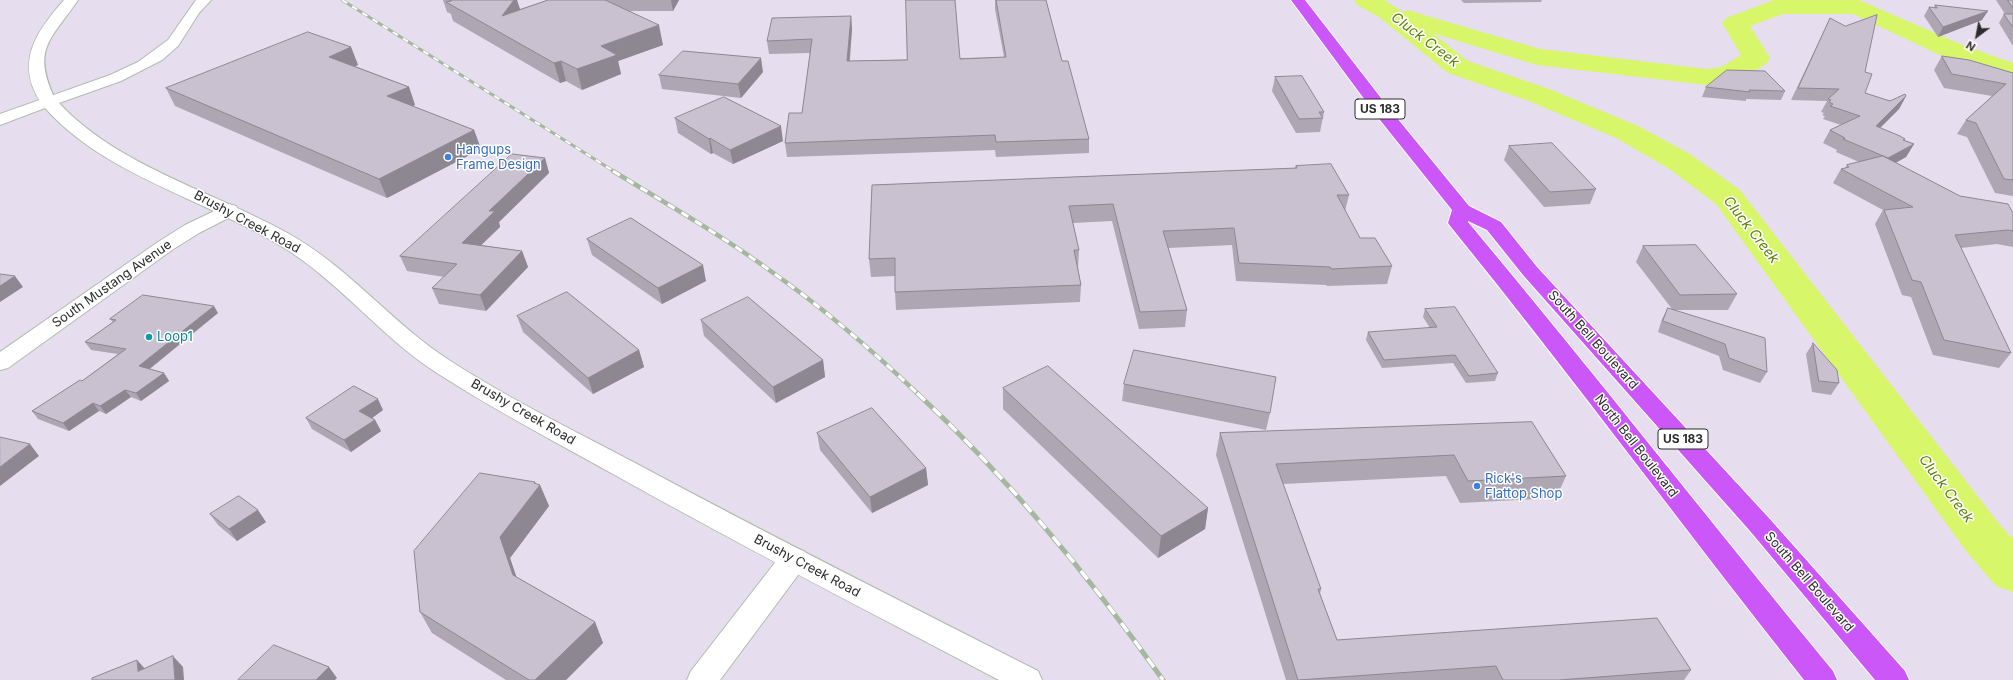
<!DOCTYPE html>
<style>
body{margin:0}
#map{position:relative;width:2013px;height:680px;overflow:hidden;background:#e6ddee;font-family:Inter,sans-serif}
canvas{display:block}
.north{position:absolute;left:1957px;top:16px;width:40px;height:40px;-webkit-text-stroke:3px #fff;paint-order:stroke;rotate:212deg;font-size:11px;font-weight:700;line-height:16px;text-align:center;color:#2c2c2c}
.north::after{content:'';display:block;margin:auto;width:14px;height:18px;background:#2c2c2c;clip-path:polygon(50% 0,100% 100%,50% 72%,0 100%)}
</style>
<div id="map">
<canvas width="2013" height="680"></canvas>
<div class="north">N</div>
</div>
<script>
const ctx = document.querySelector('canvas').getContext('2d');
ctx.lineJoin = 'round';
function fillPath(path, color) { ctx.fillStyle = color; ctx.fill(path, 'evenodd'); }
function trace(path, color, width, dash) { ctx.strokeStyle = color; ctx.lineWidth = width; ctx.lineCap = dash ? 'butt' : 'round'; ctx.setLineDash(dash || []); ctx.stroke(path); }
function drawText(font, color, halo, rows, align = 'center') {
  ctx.font = font + ' Inter,sans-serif'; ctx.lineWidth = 3; ctx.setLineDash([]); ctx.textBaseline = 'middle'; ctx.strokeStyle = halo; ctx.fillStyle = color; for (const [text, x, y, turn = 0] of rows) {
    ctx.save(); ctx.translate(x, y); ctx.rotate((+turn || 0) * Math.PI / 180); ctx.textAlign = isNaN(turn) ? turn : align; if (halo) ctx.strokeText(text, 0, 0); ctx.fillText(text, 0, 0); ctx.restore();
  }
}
fillPath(new Path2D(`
 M 1354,0 L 1384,0 L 1403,12 L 1408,10 L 1417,13 L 1540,49 L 1707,69 L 1721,67 L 1741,55 L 1722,23 L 1726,18 L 1774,0 L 1859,0 L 1960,44 L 2013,63 L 2013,80 L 1942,56 L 1853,14 L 1783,14 L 1750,26 L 1770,58 L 1766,64 L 1738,80 L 1707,85 L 1537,65 L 1432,33 L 1468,61 L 1549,89 L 1638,126 L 1690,154 L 1740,190 L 2000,525 L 2013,539 L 2013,592 L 1996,586 L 1966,551 L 1716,204 L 1668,168 L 1616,138 L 1529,101 L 1448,73 L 1379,17 L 1357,5 Z`), '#d8f66a');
const street = new Path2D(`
 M 64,0 L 78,0 C 50,41 31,49 56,101 L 54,104 L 48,106 L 42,104 C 14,63 36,32 64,0 Z
 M 229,204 L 236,206 L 238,210 L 236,214 L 199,233 L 172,250 L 8,368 L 0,370 L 0,352 L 158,242 L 185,225 Z
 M 794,548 L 804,551 L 808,559 L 804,567 L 720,680 L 687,680 L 691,671 L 784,551 Z`);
const secondary = new Path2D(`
 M 196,0 L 211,0 L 199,13 L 178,46 L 162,60 L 121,81 L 59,103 C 119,168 220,193 296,238 C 353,272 395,326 452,362 C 511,400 575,431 637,464 C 769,535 904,603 1038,671 L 1042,680 L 999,680 C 869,612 740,545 613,474 C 554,441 494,410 437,373 C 381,337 339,281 281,246 C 205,199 106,176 45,108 L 0,125 L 0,114 L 110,75 L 138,62 L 168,40 Z`);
const primary = new Path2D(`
 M 1291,0 L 1305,0 L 1388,107 L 1469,206 L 1501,222 L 1537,267 L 1768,517 L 1905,671 L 1909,680 L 1875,680 L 1750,531 L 1523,275 L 1487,230 L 1468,221 L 1468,222 C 1592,370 1710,522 1833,671 L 1837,680 L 1804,680 C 1685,530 1572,376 1451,227 L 1448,223 L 1452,210 L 1376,115 Z`);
trace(street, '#b1bcad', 2);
trace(secondary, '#b1bcad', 2);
trace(primary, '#fff', 2);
fillPath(street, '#fff');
fillPath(secondary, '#fff');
fillPath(primary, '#cb57f9');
const railFar2 = new Path2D(`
 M 342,0 L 615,172`);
const railFar1 = new Path2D(`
 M 613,171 C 667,204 721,235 772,272 C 823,308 872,350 918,394`);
const rail = new Path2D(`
 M 917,393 C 1010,480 1090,577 1163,680`);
trace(railFar2, '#a4b79f', 3);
trace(railFar1, '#a4b79f', 4.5);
trace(rail, '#a4b79f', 5);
trace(railFar2, '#fff', 2, [6]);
trace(railFar1, '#fff', 3, [8]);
trace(rail, '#fff', 3.5, [11]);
fillPath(new Path2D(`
 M 443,0 L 517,0 L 520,9 L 548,0 L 679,0 L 673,11 L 630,11 L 663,45 L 618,61 L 621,74 L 582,90 L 566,81 L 560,83 L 453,21 L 451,14 L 447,12 Z
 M 995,0 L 1046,0 L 1062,61 L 1089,139 L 1089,153 L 996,157 L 995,150 L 787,157 L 785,143 L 802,113 L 810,53 L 769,54 L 767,41 L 851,16 L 852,29 L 850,61 L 1004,57 L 995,9 Z
 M 1461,0 L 1542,0 L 1541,2 L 1464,3 Z
 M 1996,0 L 2013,0 L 2013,46 L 1999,23 L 2004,14 L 2005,14 Z
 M 1935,5 L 1982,20 L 1938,37 L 1924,16 L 1929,7 L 1934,8 Z
 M 1830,18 L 1865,72 L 1865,93 L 1890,101 L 1906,96 L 1899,109 L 1880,128 L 1904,140 L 1914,144 L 1906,157 L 1896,163 L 1960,196 L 2013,213 L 2013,247 L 1997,244 L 1961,248 L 2011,353 L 1999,368 L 1933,355 L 1911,297 L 1902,295 L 1875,224 L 1883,210 L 1833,183 L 1841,169 L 1845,168 L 1847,165 L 1859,162 L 1836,152 L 1837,150 L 1823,143 L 1830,130 L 1841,125 L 1823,119 L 1825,116 L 1822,115 L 1824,113 L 1821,112 L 1827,101 L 1791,100 Z
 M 351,47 L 358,65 L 355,66 L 409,87 L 415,105 L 412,106 L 474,130 L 481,149 L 387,198 L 175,106 L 166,88 Z
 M 1942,56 L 2013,73 L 2013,196 L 1995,193 L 1967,137 L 1957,134 L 1966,120 L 1992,96 L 1944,88 L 1934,70 Z
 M 763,72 L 741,98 L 662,89 L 659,75 Z
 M 1275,77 L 1324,112 L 1320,132 L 1296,133 L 1272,91 Z
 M 1706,87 L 1785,91 L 1781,100 L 1746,99 L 1746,101 L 1702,97 Z
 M 675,118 L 783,141 L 733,164 L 713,153 L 711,154 L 678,133 Z
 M 1509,146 L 1596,189 L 1590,204 L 1544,207 L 1504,160 Z
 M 545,158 L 549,173 L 499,222 L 500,227 L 481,245 L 522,251 L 528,267 L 486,311 L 439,304 L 432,288 L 444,277 L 407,271 L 400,256 Z
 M 1296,166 L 1349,195 L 1345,211 L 1360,238 L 1392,266 L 1387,284 L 1327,286 L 1326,285 L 1236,281 L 1232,245 L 1168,248 L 1187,310 L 1185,327 L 1139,329 L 1112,221 L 1073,223 L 1079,250 L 1078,268 L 1081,285 L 1080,302 L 896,310 L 895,292 L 895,276 L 871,277 L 869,259 L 872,185 L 1295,168 Z
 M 587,239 L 706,281 L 662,304 L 592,255 Z
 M 1643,246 L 1737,294 L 1728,310 L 1675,310 L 1767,372 L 1760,383 L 1723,370 L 1719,356 L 1658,332 L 1662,319 L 1668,308 L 1672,309 L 1636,262 Z
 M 1425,309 L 1498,373 L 1495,381 L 1466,383 L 1453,363 L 1382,368 L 1366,340 L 1368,332 L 1430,328 L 1423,317 Z
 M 218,313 L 150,369 L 164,373 L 169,381 L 141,401 L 131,397 L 106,414 L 99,411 L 69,431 L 38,419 L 32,411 L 82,381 L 118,354 L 91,350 L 85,342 L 113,322 L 110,319 Z
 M 517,316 L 639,350 L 644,367 L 593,394 L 523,332 Z
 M 701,320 L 823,360 L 825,377 L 776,403 L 704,336 Z
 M 1813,343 L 1839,383 L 1831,395 L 1812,392 L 1806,354 Z
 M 1124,384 L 1270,413 L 1266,430 L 1122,401 Z
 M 1003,388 L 1208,508 L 1205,529 L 1158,558 L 1003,409 Z
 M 383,410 L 372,418 L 375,420 L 381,431 L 351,452 L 312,429 L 306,418 Z
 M 1532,422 L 1566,476 L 1556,498 L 1460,503 L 1446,476 L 1283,484 L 1321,589 L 1320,594 L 1337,640 L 1691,670 L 1684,680 L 1286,680 L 1216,455 L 1220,433 Z
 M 817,433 L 926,468 L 928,485 L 872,513 L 820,450 Z
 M 536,484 L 540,485 L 549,506 L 510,558 L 516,577 L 595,622 L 603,643 L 566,680 L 506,680 L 432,633 L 420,612 Z
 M 210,514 L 266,522 L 237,541 L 218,525 Z`), '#aea6b3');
fillPath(new Path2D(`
 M 514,0 L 517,0 L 522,16 L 502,16 Z
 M 671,0 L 679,0 L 673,11 Z
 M 1988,11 L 1982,20 L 1938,37 L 1943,27 Z
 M 851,16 L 852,29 L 848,75 L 847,61 Z
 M 659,25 L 663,45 L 618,61 L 621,74 L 582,90 L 577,69 L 601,46 Z
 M 351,47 L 358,65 L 336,74 L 329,57 Z
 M 761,58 L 763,72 L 741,98 L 738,84 Z
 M 561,61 L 566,81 L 560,83 L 554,63 Z
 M 409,87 L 415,105 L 395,114 L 387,96 Z
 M 1906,96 L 1899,109 L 1869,139 L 1876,126 Z
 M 781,126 L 783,141 L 733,164 L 730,150 Z
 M 474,130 L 481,149 L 387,198 L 379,179 Z
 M 710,138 L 713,153 L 711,154 L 709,139 Z
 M 1914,144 L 1906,157 L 1880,171 L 1888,158 Z
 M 545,158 L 549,173 L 499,222 L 500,227 L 468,258 L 462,243 L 489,211 Z
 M 522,251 L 528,267 L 486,311 L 480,295 Z
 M 703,265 L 706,281 L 662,304 L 658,288 Z
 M 15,276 L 23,287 L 0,302 L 0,286 Z
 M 214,306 L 218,313 L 144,373 L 139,366 Z
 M 639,350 L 644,367 L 593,394 L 588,378 Z
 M 823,360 L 825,377 L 776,403 L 773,387 Z
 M 164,373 L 169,381 L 141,401 L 136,393 Z
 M 125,390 L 131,397 L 106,414 L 100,406 Z
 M 378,399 L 383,410 L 365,423 L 359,411 Z
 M 93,403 L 99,411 L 69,431 L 63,423 Z
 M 375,420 L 381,431 L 351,452 L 344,440 Z
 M 30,444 L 39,456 L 0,486 L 0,467 Z
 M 926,468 L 928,485 L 872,513 L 870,497 Z
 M 535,482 L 538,488 L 540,485 L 549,506 L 510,558 L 523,596 L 513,575 L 500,537 Z
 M 1208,508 L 1205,529 L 1158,558 L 1161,536 Z
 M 258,510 L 266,522 L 237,541 L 229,529 Z
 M 595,622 L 603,643 L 566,680 L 535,680 Z
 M 173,656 L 183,667 L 184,680 L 175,680 Z
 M 137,660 L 147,671 L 138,671 Z
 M 329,667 L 337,678 L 335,680 L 316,680 Z`), '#8d8792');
const building = new Path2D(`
 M 450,0 L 514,0 L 502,16 L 548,0 L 605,0 L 659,25 L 601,46 L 617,55 L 577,69 L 561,61 L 554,63 L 446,2 L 451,1 Z
 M 906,0 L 955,0 L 960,59 L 1006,57 L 996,0 L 1046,0 L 1062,61 L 1068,61 L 1089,139 L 996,142 L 995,135 L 785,143 L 789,113 L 802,113 L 812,39 L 767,41 L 772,18 L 851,16 L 847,61 L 907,60 Z
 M 2008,0 L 2013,0 L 2013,8 Z
 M 1935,5 L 1988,11 L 1943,27 L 1929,7 L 1937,8 Z
 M 2004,14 L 2013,14 L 2013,27 Z
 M 1877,15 L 1865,72 L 1872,74 L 1865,93 L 1890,101 L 1905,94 L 1906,96 L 1876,126 L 1900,136 L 1905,139 L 1903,140 L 1914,144 L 1888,158 L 1843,139 L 1845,138 L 1830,130 L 1860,116 L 1830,106 L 1833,104 L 1829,102 L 1831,100 L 1828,99 L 1839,89 L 1798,88 L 1830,18 L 1845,26 Z
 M 308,32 L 351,47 L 329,57 L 409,87 L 387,96 L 474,130 L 379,179 L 166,88 Z
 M 683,51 L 761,58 L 738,84 L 659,75 Z
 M 1942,56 L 1969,60 L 2013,73 L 2013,180 L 2004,179 L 1976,123 L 1966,120 L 2006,84 L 1952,74 Z
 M 1727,70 L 1765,71 L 1785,91 L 1749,90 L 1750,92 L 1706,87 Z
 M 1302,76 L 1324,112 L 1319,112 L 1323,118 L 1299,119 L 1275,77 Z
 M 724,97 L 781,126 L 730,150 L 710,138 L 709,139 L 675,118 Z
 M 1552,143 L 1596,189 L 1550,192 L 1509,146 Z
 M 512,154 L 545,158 L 489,211 L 495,211 L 462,243 L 522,251 L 480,295 L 432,288 L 457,264 L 400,256 Z
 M 1883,156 L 1960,196 L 2008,204 L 2013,213 L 2013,231 L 2008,230 L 1955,235 L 2011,353 L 1944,340 L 1921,282 L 1912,280 L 1884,210 L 1913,207 L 1841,169 L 1849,167 L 1847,165 Z
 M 1331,164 L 1349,195 L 1337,195 L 1360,238 L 1375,238 L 1392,266 L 1331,269 L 1330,267 L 1239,263 L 1234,228 L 1163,231 L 1187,310 L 1140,312 L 1113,204 L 1069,206 L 1079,250 L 1074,250 L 1081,285 L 895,292 L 895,258 L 869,259 L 872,185 L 1297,168 L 1296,166 Z
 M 631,218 L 703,265 L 658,288 L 587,239 Z
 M 1696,245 L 1737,294 L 1680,295 L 1643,246 Z
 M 0,274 L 15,276 L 0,286 Z
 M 567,292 L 639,350 L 588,378 L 517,316 Z
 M 143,295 L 214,306 L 139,366 L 164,373 L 136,393 L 125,390 L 100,406 L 93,403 L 63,423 L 32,411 L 80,380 L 82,381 L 126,349 L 85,342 L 116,320 L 110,319 Z
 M 748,297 L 823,360 L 773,387 L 701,320 Z
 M 1455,307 L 1498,373 L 1469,376 L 1455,355 L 1384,360 L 1368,332 L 1437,327 L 1425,309 Z
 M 1668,308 L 1765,338 L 1767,372 L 1729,358 L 1725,344 L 1663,321 Z
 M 1813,343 L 1837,370 L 1839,383 L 1819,381 Z
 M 1134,350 L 1276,377 L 1270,413 L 1124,384 Z
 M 1048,366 L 1208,508 L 1161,536 L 1003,388 Z
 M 354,386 L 378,399 L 359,411 L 375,420 L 344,440 L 306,418 Z
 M 872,408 L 926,468 L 870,497 L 817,433 Z
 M 1532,422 L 1566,476 L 1468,481 L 1454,455 L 1276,464 L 1321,589 L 1318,589 L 1337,640 L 1657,618 L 1691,670 L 1559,680 L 1503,680 L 1496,666 L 1298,680 L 1220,433 Z
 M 0,437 L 30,444 L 0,467 Z
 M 480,473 L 535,482 L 534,483 L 540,485 L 500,537 L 513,575 L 595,622 L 535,680 L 529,680 L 420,612 L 414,551 Z
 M 239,496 L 258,510 L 229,529 L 210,514 Z
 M 274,645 L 329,667 L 316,680 L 238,680 Z
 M 173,656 L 175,680 L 92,680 L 92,678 L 137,660 L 138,671 Z`);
fillPath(building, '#cac1d0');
trace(building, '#8d8792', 1);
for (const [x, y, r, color] of [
 [448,157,4,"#3f7fe0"],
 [149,337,4,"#0f9aa8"],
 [1477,486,4,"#3f7fe0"]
]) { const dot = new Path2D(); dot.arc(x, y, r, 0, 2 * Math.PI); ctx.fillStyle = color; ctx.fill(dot); trace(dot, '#fff', 1.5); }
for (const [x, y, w] of [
 [1380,109,50],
 [1683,439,50]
]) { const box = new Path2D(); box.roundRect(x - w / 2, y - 10, w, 20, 3); ctx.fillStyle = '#fff'; ctx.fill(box); trace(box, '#2c2c2c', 1); }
drawText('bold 12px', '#2c2c2c', null, [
 ["US 183",1380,109],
 ["US 183",1683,439]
]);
drawText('13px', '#366cbe', '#fff', [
 ["Hangups",456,150],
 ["Frame Design",456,165],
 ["Rick's",1485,479],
 ["Flattop Shop",1485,494]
], 'left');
drawText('13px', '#2c2c2c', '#fff', [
 ["Brushy Creek Road",247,222,28],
 ["South Mustang Avenue",112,284,-35],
 ["South Bell Boulevard",1593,340,48],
 ["Brushy Creek Road",523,412,30],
 ["North Bell Boulevard",1636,446,52],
 ["Brushy Creek Road",807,566,28],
 ["South Bell Boulevard",1809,582,49]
]);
drawText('13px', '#0d838f', '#fff', [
 ["Loop1",157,337]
], 'left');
drawText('italic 14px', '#5e8108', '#fff', [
 ["Cluck Creek",1425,40,37],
 ["Cluck Creek",1751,230,52],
 ["Cluck Creek",1946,489,53]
]);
</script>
